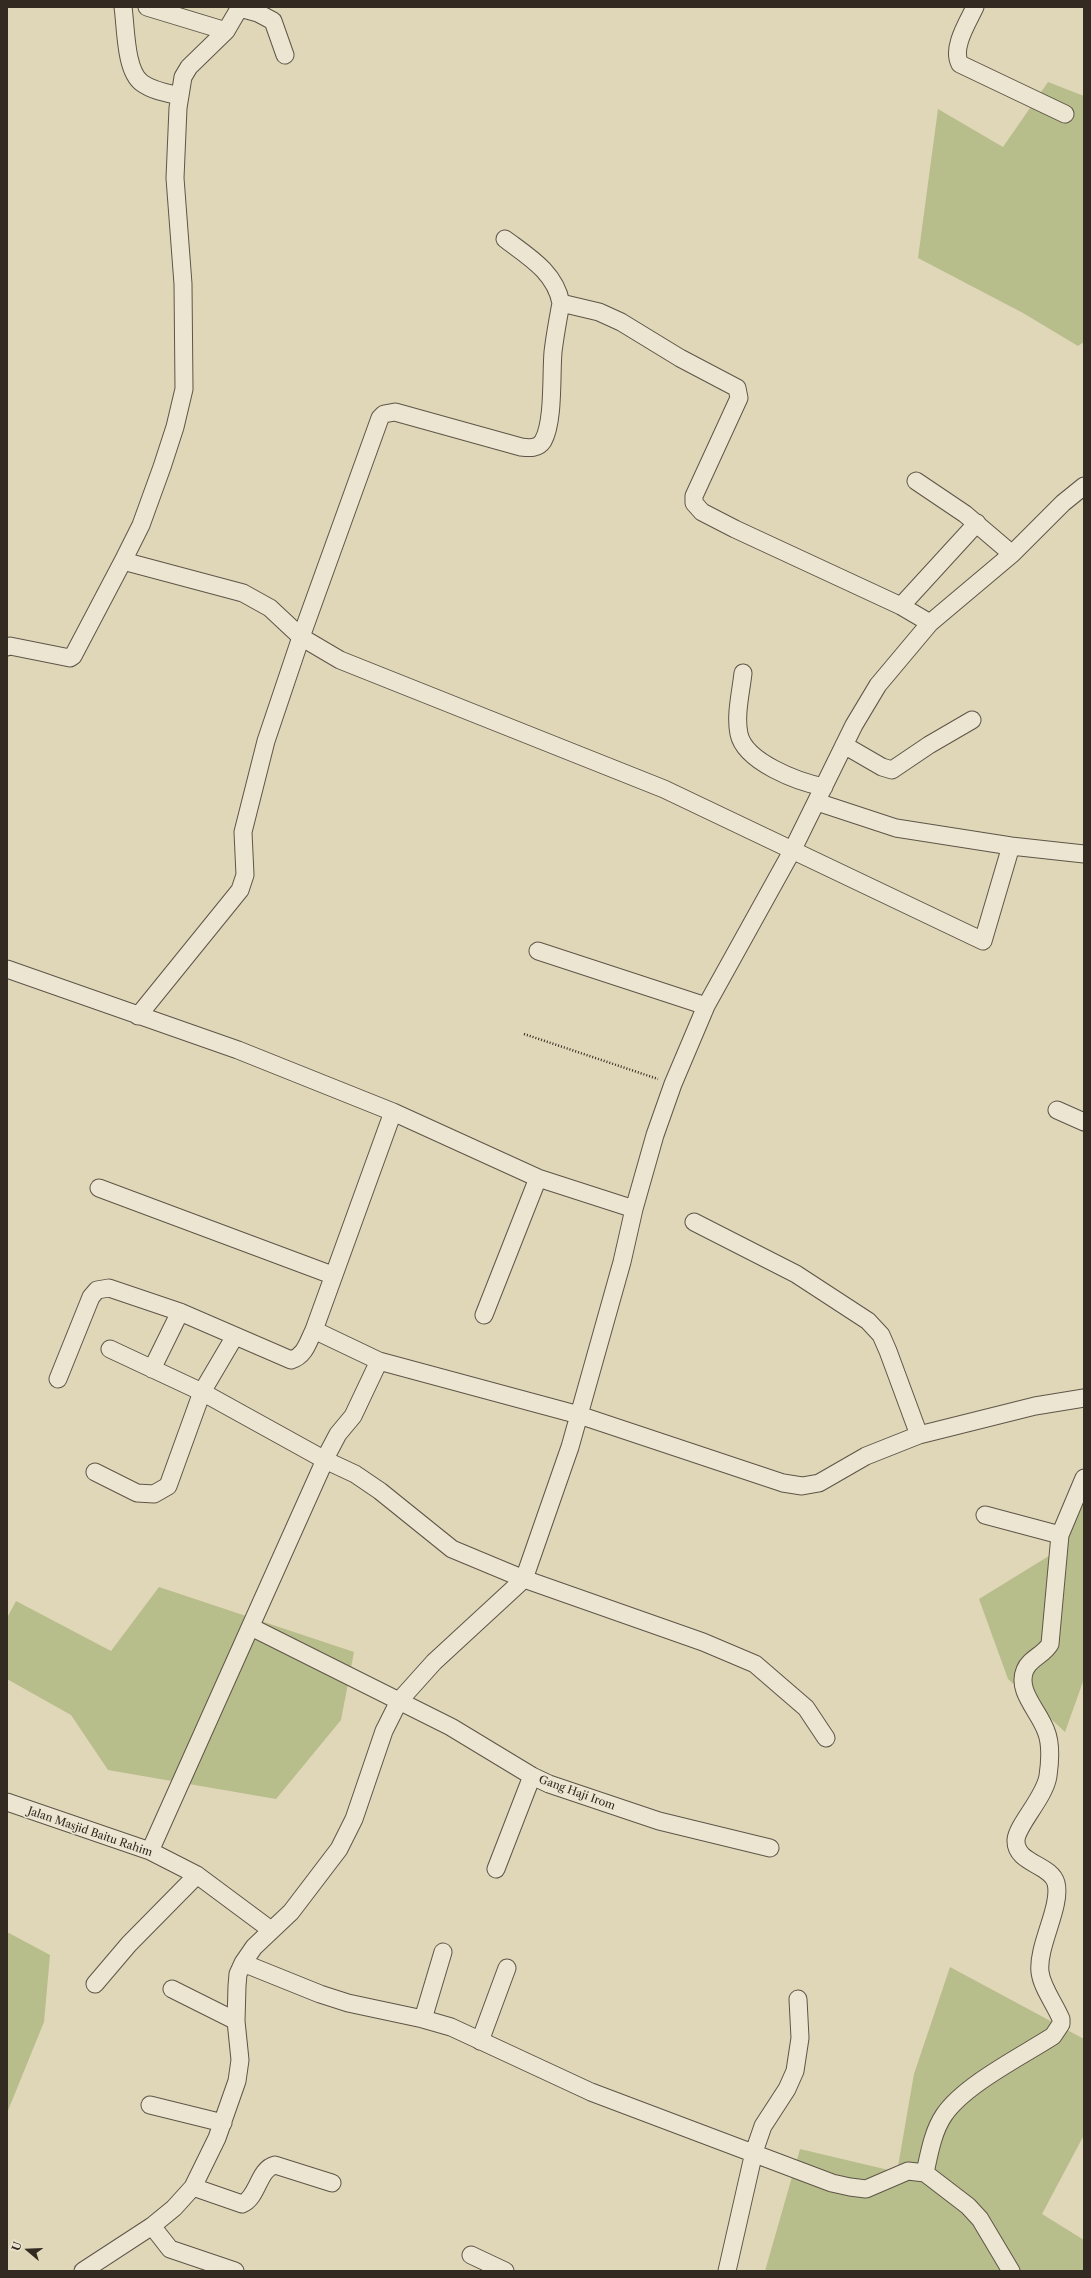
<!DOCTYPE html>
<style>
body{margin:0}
#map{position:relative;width:1091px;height:2278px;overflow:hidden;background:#e0d7b8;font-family:"Libre Caslon Text",serif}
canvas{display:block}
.frame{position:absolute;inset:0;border:8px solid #332a22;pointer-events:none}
.north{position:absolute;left:8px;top:2230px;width:40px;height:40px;-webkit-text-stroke:3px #ebe5d1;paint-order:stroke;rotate:289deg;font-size:11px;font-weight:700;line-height:16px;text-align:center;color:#332a22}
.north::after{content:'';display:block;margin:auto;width:14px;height:18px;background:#332a22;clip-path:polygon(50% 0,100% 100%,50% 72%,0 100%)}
</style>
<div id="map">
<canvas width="1091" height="2278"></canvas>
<div class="frame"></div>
<div class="north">U</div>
</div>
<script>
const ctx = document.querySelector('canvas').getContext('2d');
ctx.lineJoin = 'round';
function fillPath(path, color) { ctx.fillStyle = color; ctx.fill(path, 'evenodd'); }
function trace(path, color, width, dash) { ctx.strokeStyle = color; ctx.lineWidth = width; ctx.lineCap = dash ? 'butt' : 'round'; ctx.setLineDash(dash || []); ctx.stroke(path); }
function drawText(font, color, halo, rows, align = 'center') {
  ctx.font = font + ' "Libre Caslon Text",serif'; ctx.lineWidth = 3.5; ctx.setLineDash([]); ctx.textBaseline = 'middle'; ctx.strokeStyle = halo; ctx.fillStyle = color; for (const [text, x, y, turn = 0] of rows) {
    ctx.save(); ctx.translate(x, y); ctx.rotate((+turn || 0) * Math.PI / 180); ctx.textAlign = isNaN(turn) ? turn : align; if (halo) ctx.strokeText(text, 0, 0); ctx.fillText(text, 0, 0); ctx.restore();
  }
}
fillPath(new Path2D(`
 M 1048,82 L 1084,96 L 1084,342 L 1078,346 L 1023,313 L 918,258 L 938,109 L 1003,147 Z
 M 1084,1487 L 1084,1679 L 1065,1732 L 1008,1679 L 979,1599 L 1057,1551 Z
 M 159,1587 L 354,1652 L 341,1720 L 276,1799 L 108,1770 L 71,1715 L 7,1679 L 7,1618 L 16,1601 L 111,1651 Z
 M 7,1932 L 50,1955 L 44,2022 L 7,2113 Z
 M 950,1967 L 1084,2039 L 1084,2135 L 1042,2214 L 1084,2240 L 1084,2271 L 765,2271 L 800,2149 L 897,2172 L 914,2074 Z`), '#b7bd8b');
const street = new Path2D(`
 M 123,7 C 126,27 125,71 142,83 C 153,91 167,93 180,96
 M 147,7 L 226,31
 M 975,7 C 968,22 951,48 960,64 L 1065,114
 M 240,8 L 258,13 L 273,21 L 285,55
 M 505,239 C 529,257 555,272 561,303 L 599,312 L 621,322 L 680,358 L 737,388 L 739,398 L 694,496 L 694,503 L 702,512 L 735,529 L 901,606 L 930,623
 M 916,481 L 965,514 L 1012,554
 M 123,561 L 141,525 L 162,467 L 175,427 L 184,389 L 183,284 L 175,178 L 178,108 L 183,77 L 189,67 L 226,31 L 240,7
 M 901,606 L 977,523
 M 7,647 L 10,646 L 70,658 L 73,656 L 123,561 L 243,593 L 270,608 L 301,637 L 340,660 L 664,789 L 983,941 L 1011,846
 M 743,673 C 741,692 735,715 739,734 C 745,762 798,782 824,787
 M 844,745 L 882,767 L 892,770 L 929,745 L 972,720
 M 817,802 L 896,828 L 1011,846 L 1084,854
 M 538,951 L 706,1006
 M 7,969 L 238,1050 L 393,1112 L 538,1178 L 634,1209
 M 138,1016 L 240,890 L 245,875 L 243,832 L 266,741 L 301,637 L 380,418 L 384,414 L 395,412 L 521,447 C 529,448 538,449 543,441 C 554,422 551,375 553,352 C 555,335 558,319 561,303
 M 1057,1110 L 1084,1122
 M 99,1188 L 332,1275
 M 694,1222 L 796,1274 L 868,1321 L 881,1335 L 888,1351 L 919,1435
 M 484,1315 L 538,1178
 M 314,1330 L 393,1112
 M 110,1349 L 202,1392 L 325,1460 L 355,1474 L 380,1491 L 452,1549 L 524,1579 L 703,1642 L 755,1664 L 806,1708 L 826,1738
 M 152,1369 L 180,1312
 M 58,1379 L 91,1297 L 97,1290 L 109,1288 L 180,1312 L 291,1360 C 305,1356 308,1342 314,1330 L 379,1361
 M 95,1472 L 137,1493 L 154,1494 L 168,1486 L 202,1392 L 235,1336
 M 985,1515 L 1060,1535
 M 251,1627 L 451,1727 L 532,1776 L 549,1784 L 659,1821 L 770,1848
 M 7,1802 L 150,1851 L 197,1875 L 271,1930
 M 150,1851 L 329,1451 L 338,1434 L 353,1416 L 379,1361 L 579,1415 L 783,1483 L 802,1486 L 819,1483 L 866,1456 L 919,1435 L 1035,1406 L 1084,1398
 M 496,1869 L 532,1776
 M 243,1963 L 320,1994 L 348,2003 L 423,2019 L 451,2027 L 591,2092 L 832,2183 L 850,2187 L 866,2189 L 908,2171 L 925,2173 L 968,2206 L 980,2219 L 1011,2271
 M 95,1984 L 129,1944 L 197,1875
 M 172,1989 L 236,2021
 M 423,2019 L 443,1952
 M 480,2041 L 507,1968
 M 150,2105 L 223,2123
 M 925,2173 C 929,2154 933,2131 944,2115 C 964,2085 1022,2056 1053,2036 L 1061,2024 L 1061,2019 C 1055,2004 1042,1988 1040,1972 C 1037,1946 1062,1906 1056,1883 C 1051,1864 1015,1864 1016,1840 C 1017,1825 1045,1797 1048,1776 C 1050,1762 1051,1743 1046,1731 C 1039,1711 1016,1691 1025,1670 C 1030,1658 1044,1655 1050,1644 L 1060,1535 L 1084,1478
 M 193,2187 L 242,2204 C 258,2198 258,2169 275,2165 L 332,2183
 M 152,2226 L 170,2249 L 235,2271
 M 471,2255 L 505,2271
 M 83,2271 L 152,2226 L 174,2208 L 193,2187 L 217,2138 L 237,2081 L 240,2060 L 236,2021 L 237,1986 L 238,1974 L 243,1963 L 254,1947 L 291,1912 L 339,1849 L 354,1819 L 384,1731 L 399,1701 L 434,1662 L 524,1579 L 570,1447 L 622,1262 L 634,1209 L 655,1135 L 673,1084 L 706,1006 L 792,851 L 854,725 L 878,685 L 930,623 L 1012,554 L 1063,503 L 1084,486
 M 727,2271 L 754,2152 L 763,2126 L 787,2089 L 795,2071 L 800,2038 L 798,1999`);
trace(street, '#5e5548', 19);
trace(new Path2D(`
 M 524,1034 L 658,1079`), '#332a22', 2.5, [1, 2]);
trace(street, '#ebe5d1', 17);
drawText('11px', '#332a22', '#ebe5d1', [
 ["Gang Haji Irom",577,1793,20],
 ["Jalan Masjid Baitu Rahim",90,1832,19]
]);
</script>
